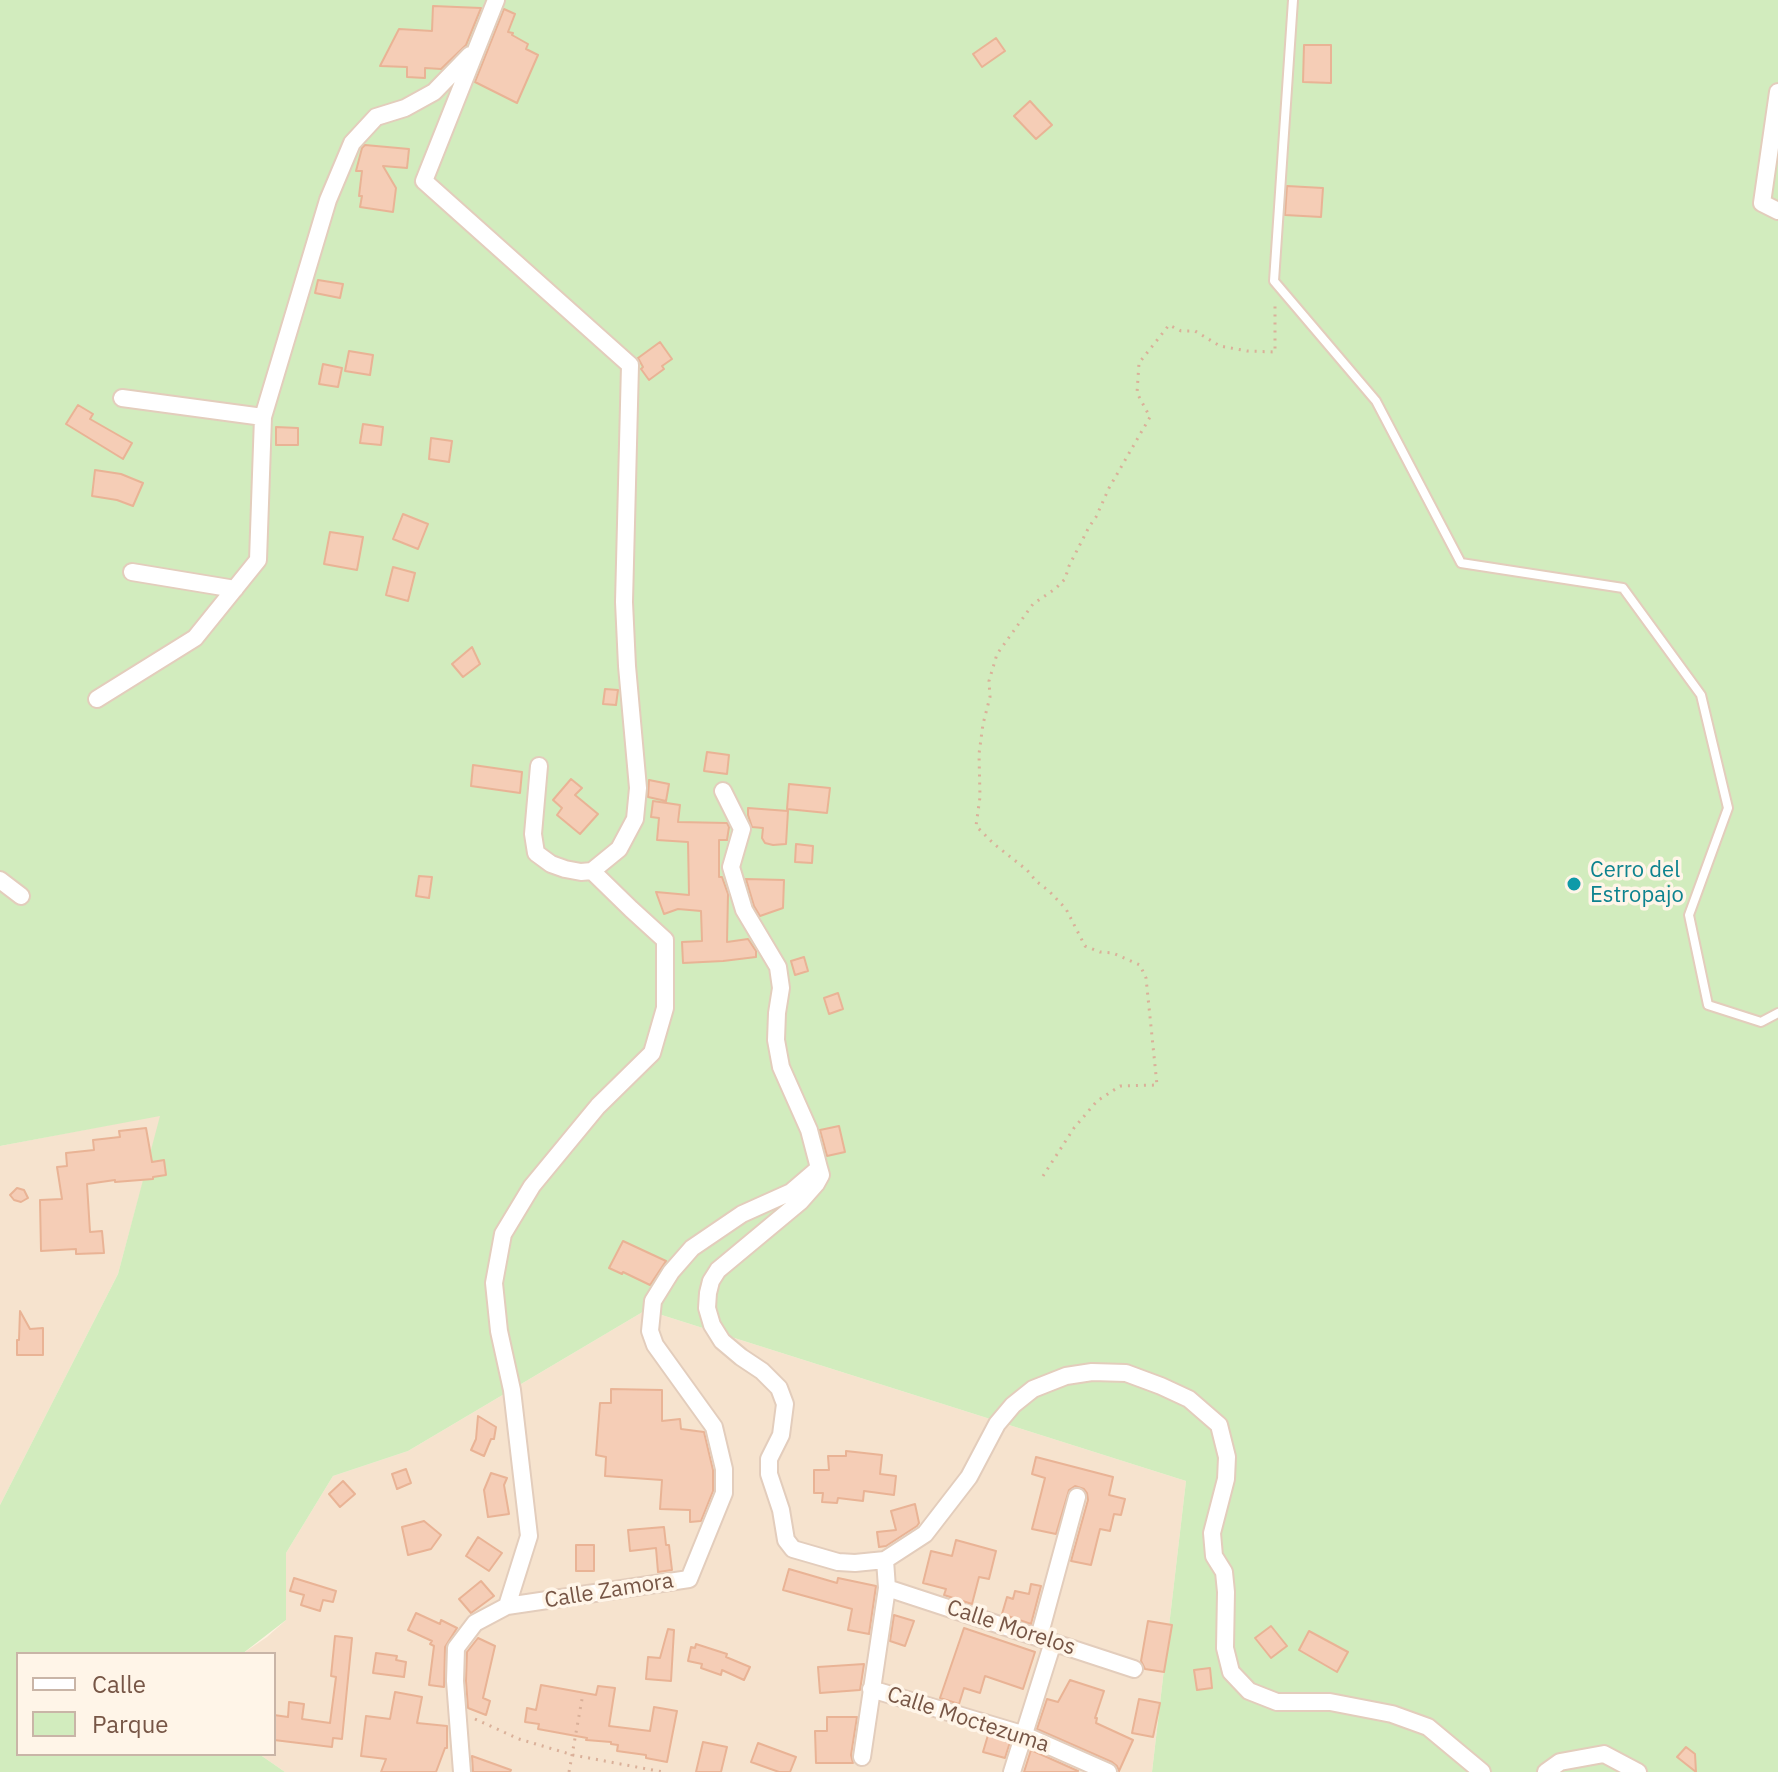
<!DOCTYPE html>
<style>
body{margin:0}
#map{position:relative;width:1778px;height:1772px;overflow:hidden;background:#fef1e0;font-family:"IBM Plex Sans",sans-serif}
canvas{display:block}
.legend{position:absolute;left:16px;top:1652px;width:260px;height:104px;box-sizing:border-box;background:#fff5e8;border:2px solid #c9b5a7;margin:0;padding:10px 14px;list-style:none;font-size:24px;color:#775646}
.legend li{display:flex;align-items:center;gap:16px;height:40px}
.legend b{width:40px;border:2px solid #c9b5a7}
</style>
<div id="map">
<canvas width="1778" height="1772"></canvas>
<ul class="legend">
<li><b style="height:10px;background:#fff"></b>Calle</li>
<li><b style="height:22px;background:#d2ecbe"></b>Parque</li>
</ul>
</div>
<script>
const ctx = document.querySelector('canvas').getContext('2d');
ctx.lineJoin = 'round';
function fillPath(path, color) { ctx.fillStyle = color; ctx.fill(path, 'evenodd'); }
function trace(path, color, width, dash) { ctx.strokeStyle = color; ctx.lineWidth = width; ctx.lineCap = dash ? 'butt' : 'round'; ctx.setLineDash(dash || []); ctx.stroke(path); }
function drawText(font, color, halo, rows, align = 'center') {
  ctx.font = font + ' "IBM Plex Sans",sans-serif'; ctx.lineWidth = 7; ctx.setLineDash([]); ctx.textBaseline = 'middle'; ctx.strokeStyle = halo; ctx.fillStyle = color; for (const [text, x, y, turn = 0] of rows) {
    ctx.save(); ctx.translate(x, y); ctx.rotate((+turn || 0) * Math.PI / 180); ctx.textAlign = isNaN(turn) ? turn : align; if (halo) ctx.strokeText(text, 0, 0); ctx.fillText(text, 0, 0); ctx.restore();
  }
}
fillPath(new Path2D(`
 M 161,1115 L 118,1274 L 0,1505 L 0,1146 Z
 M 646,1310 L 1186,1481 L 1152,1772 L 285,1772 L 259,1754 L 274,1754 L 274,1654 L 242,1654 L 267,1637 L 286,1620 L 286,1553 L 333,1476 L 408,1451 Z`), '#f6e3ce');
fillPath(new Path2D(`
 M 0,0 L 1778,0 L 1778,1772 L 1152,1772 L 1186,1481 L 646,1310 L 408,1451 L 333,1476 L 286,1553 L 286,1620 L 242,1654 L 18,1654 L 18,1754 L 259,1754 L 285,1772 L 0,1772 L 0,1505 L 118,1274 L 160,1116 L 0,1146 Z`), '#d2ecbe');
const building = new Path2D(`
 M 433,6 L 481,8 L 466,45 L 441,69 L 425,68 L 425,78 L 407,77 L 407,67 L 380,66 L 399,29 L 432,31 Z
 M 504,9 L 515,14 L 508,32 L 513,33 L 512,35 L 528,44 L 526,49 L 538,55 L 517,103 L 475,82 Z
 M 996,38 L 1005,51 L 982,67 L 973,54 Z
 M 1304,45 L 1331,45 L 1331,83 L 1303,82 Z
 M 1030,101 L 1052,125 L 1036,139 L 1014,116 Z
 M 365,145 L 409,149 L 407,168 L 383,166 L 396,188 L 393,212 L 360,207 L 362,196 L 359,196 L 362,171 L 356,171 L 362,148 Z
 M 1287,186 L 1323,188 L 1321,217 L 1285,215 Z
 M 318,280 L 343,284 L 340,298 L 315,293 Z
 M 660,342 L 672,359 L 662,366 L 664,369 L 649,380 L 641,369 L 643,367 L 638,358 Z
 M 349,351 L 373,355 L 370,375 L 345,371 Z
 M 323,364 L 342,368 L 338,387 L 319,384 Z
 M 78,405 L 93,414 L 90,419 L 132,443 L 123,459 L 66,424 Z
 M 363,424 L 383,427 L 381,445 L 360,443 Z
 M 276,427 L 298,428 L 298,445 L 276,445 Z
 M 431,438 L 452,441 L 449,462 L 429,459 Z
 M 95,470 L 121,474 L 143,483 L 133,506 L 117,500 L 92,496 Z
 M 403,514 L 428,524 L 418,549 L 393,539 Z
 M 330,532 L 363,537 L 357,570 L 324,564 Z
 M 393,567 L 415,573 L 408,601 L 386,595 Z
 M 472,647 L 480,664 L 463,677 L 452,664 Z
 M 605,689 L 618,690 L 616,705 L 603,704 Z
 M 707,752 L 729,755 L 727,774 L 704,771 Z
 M 473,765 L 522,772 L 520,793 L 471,786 Z
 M 571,779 L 582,788 L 575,795 L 598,814 L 580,834 L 557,815 L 562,808 L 553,800 Z
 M 649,780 L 669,784 L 666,801 L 648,797 Z
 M 789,784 L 830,788 L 827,813 L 787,809 Z
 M 653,801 L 680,805 L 678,822 L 727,823 L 729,827 L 727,840 L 719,840 L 719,877 L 722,877 L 728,894 L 727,942 L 748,939 L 756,951 L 756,957 L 723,961 L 683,963 L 682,942 L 702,941 L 701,911 L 678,909 L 664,914 L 656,892 L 689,895 L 688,842 L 657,840 L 659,818 L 651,817 Z
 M 748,808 L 788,811 L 786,844 L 773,845 L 765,843 L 762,838 L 763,828 L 752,827 L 748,815 Z
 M 796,844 L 813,846 L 812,863 L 795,862 Z
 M 419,876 L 432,877 L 429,898 L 416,896 Z
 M 746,879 L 784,880 L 783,908 L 760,916 L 754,906 Z
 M 804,957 L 808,971 L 795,975 L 791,961 Z
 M 838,993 L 843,1009 L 829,1014 L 824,998 Z
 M 839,1126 L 845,1152 L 827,1156 L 820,1130 Z
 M 146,1128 L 152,1162 L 164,1160 L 166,1175 L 153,1177 L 153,1179 L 115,1182 L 115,1180 L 87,1184 L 90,1232 L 102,1231 L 104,1253 L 76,1254 L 76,1249 L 41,1251 L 40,1200 L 62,1199 L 57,1167 L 67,1166 L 66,1153 L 94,1150 L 93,1140 L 120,1137 L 119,1131 Z
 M 17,1188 L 24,1190 L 28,1198 L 21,1202 L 14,1200 L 10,1195 Z
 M 623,1241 L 666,1261 L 650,1285 L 623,1272 L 622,1274 L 609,1268 Z
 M 20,1311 L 30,1329 L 43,1328 L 43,1355 L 17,1355 L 17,1340 L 19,1340 Z
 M 611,1389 L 662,1390 L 662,1421 L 680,1419 L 681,1429 L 704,1432 L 713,1470 L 713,1491 L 701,1521 L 690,1522 L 690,1510 L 660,1509 L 662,1480 L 605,1476 L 606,1457 L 596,1455 L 600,1403 L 611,1403 Z
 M 478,1416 L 496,1427 L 494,1439 L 491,1439 L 484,1456 L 471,1450 L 476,1439 Z
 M 846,1451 L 882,1455 L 880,1474 L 896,1476 L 894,1495 L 864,1491 L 863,1501 L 838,1498 L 837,1503 L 822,1502 L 823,1493 L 814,1493 L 814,1470 L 829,1470 L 828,1456 L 846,1456 Z
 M 1036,1457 L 1113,1477 L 1109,1495 L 1125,1499 L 1121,1515 L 1114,1514 L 1110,1531 L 1100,1529 L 1091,1565 L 1071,1561 L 1088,1500 L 1087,1493 L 1084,1489 L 1075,1486 L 1069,1490 L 1056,1534 L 1032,1529 L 1045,1478 L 1032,1474 Z
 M 406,1469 L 411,1483 L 397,1489 L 392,1474 Z
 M 491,1473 L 507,1478 L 504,1485 L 509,1514 L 488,1517 L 484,1490 Z
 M 343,1481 L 355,1494 L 340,1507 L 329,1494 Z
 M 915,1504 L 919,1523 L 917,1526 L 886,1546 L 879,1547 L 877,1532 L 896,1530 L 891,1511 Z
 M 424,1521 L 441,1535 L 431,1549 L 408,1555 L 402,1527 Z
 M 664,1527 L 666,1545 L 669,1545 L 672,1570 L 658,1572 L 656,1548 L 630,1551 L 628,1530 Z
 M 478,1537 L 502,1553 L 489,1571 L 466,1556 Z
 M 956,1540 L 996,1551 L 989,1579 L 979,1577 L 972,1604 L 944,1595 L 946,1589 L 923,1583 L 931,1551 L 952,1556 Z
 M 576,1545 L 594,1545 L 594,1571 L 576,1571 Z
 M 789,1569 L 837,1583 L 838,1578 L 876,1586 L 869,1634 L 848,1630 L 852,1609 L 783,1590 Z
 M 294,1578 L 336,1591 L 333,1602 L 323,1600 L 320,1611 L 301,1605 L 304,1595 L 290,1591 Z
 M 481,1581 L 494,1596 L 471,1613 L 459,1599 Z
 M 1031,1584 L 1041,1586 L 1031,1624 L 1002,1614 L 1007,1597 L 1013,1599 L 1015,1591 L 1029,1594 Z
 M 416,1613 L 440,1624 L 441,1620 L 457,1628 L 445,1647 L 444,1687 L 429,1685 L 434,1646 L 430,1644 L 432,1641 L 408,1630 Z
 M 894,1615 L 914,1621 L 905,1646 L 890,1641 Z
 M 1148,1621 L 1172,1625 L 1164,1672 L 1145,1669 L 1141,1661 Z
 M 1271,1626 L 1287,1646 L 1271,1658 L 1255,1638 Z
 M 964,1628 L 1035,1652 L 1023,1689 L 985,1676 L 980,1693 L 964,1688 L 959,1704 L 940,1698 Z
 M 668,1629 L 674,1630 L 671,1681 L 646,1679 L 648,1657 L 660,1658 Z
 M 1309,1631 L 1348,1652 L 1337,1672 L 1299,1650 Z
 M 335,1636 L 352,1638 L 342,1739 L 333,1738 L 332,1747 L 274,1740 L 274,1715 L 288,1717 L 289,1702 L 304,1704 L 302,1719 L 330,1723 L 336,1677 L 331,1676 Z
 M 478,1638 L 495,1646 L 483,1698 L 490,1701 L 486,1715 L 468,1708 L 466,1681 L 467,1652 Z
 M 696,1644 L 727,1654 L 726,1657 L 750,1667 L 744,1680 L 722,1670 L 721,1675 L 701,1668 L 702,1664 L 688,1661 L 691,1647 L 695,1648 Z
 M 376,1653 L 397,1656 L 396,1660 L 406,1662 L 404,1677 L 373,1673 Z
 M 864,1664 L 860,1690 L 820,1693 L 818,1667 Z
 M 1210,1668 L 1212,1688 L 1197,1690 L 1194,1670 Z
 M 1070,1680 L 1104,1691 L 1095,1718 L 1097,1718 L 1096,1723 L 1133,1740 L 1119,1771 L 1117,1766 L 1112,1762 L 1037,1729 L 1047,1699 L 1058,1702 Z
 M 541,1685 L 596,1695 L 598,1686 L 615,1688 L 609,1726 L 650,1731 L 654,1707 L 677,1711 L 667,1762 L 646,1758 L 646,1755 L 617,1751 L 618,1745 L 611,1744 L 611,1742 L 586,1740 L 587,1738 L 538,1729 L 539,1724 L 525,1722 L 527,1708 L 536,1710 Z
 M 395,1692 L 422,1697 L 417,1723 L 447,1726 L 447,1748 L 445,1748 L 436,1772 L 381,1772 L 386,1759 L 361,1756 L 366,1716 L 390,1719 Z
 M 1139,1699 L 1160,1703 L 1153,1737 L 1132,1733 Z
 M 827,1717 L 857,1717 L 851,1755 L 853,1763 L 816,1763 L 815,1731 L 827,1731 Z
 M 988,1735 L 1010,1742 L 1005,1758 L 983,1752 Z
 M 703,1742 L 727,1747 L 721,1772 L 696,1772 Z
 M 758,1743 L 796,1757 L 790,1772 L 779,1772 L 751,1762 Z
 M 1686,1747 L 1695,1754 L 1696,1772 L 1677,1757 Z
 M 1031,1750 L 1078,1771 L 1077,1772 L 1024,1772 Z
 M 472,1756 L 511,1770 L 510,1772 L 473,1772 Z`);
fillPath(building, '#f5cdb6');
trace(building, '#e9b395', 2);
const service = new Path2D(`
 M 1293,0 L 1274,281 L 1376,401 L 1461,563 L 1623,588 L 1701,695 L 1728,808 L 1689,915 L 1708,1005 L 1761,1022 L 1778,1013`);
const minor = new Path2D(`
 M 496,0 L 424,181 L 630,365 L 624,602 L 627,666 L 638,788 L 635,819 L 619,849 L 592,871 L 581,872 L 565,869 L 551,864 L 536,853 L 533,834 L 539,766
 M 1778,92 L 1762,203 L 1778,211
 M 122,398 L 263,417
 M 132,572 L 235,589
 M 97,699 L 195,638 L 258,560 L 263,417 L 328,200 L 352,143 L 376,117 L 405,108 L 434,92 L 470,55
 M 0,880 L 21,896
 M 819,1168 L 821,1175 L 816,1184 L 801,1201 L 718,1270 L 711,1281 L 708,1293 L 707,1308 L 712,1325 L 722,1341 L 741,1357 L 762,1371 L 779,1388 L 785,1404 L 781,1435 L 769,1459 L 769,1474 L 781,1510 L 786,1540 L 793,1549 L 838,1562 L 855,1563 L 885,1560 L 925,1534 L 969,1477 L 997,1424 L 1013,1405 L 1033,1389 L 1066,1376 L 1092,1372 L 1126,1373 L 1161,1386 L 1189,1399 L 1219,1425 L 1227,1457 L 1226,1479 L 1212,1533 L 1214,1556 L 1224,1572 L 1226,1592 L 1225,1648 L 1231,1672 L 1249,1691 L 1277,1702 L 1330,1702 L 1392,1714 L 1428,1727 L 1482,1772
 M 887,1588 L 1134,1669
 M 507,1606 L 529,1536 L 512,1390 L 499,1331 L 494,1283 L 503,1234 L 532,1186 L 598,1106 L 652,1053 L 665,1008 L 665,940 L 631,909 L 592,871
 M 1039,1637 L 1077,1497
 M 871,1689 L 1022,1734 L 1108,1772
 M 862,1757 L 887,1588 L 885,1560
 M 462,1772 L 455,1681 L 456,1648 L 475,1623 L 507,1606 L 689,1579 L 724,1493 L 724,1469 L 714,1427 L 655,1345 L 650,1331 L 653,1301 L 671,1272 L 692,1248 L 742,1214 L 791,1192 L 819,1168 L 809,1130 L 781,1067 L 776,1040 L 777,1013 L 781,988 L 778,967 L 744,910 L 731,867 L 742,829 L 723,791
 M 1012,1772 L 1053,1642
 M 1546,1772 L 1560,1762 L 1604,1754 L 1638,1772`);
trace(service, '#e3cdbc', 12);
trace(minor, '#e3cdbc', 20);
trace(new Path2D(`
 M 1043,1176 L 1074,1128 L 1097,1101 L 1120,1086 L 1157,1085 L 1146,978 L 1140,965 L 1113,953 L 1100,952 L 1085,946 L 1066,909 L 1049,891 L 1036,881 L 1027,870 L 994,844 L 976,826 L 980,797 L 979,754 L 983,724 L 990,697 L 989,681 L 997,654 L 1033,604 L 1055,589 L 1065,579 L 1069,566 L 1089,527 L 1096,517 L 1109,488 L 1150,417 L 1137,393 L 1139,363 L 1169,325 L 1181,331 L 1195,331 L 1220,346 L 1247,351 L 1275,352 L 1275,301
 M 475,1719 L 519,1739 L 573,1755 L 663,1772
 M 569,1772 L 582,1699`), '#dab099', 3, [2, 6]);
trace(service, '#fff', 8);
trace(minor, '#fff', 16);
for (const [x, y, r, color] of [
 [1574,884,8,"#0f9aa8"]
]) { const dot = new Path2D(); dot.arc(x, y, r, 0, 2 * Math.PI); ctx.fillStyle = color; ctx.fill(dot); trace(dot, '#fff5e8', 3); }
drawText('22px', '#0d838f', '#fff5e8', [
 ["Cerro del",1590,871],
 ["Estropajo",1590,896]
], 'left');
drawText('22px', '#775646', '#fff5e8', [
 ["Calle Zamora",609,1591,-9],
 ["Calle Morelos",1011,1628,18],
 ["Calle Moctezuma",968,1720,18]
]);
</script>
